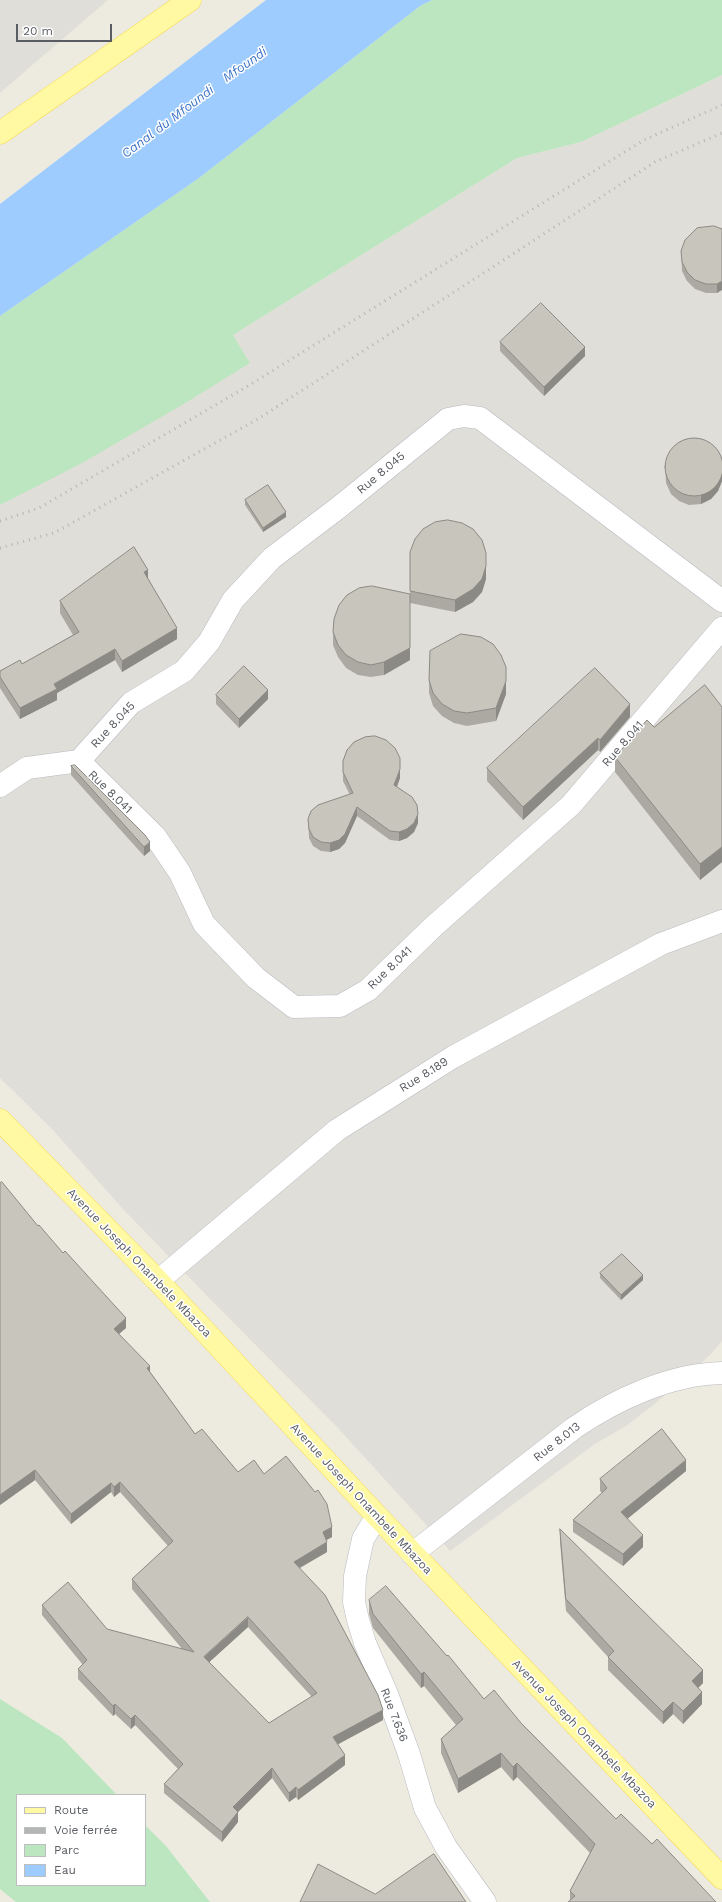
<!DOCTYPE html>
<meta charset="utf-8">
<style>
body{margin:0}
#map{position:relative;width:722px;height:1902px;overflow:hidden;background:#edebe0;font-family:"Work Sans",sans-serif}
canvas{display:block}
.legend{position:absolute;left:16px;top:1794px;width:130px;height:92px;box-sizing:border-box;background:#fff;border:1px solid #bdbec0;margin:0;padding:5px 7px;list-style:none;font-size:12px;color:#595c62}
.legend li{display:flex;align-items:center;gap:8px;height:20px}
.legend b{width:20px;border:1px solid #bdbec0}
.scale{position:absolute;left:16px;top:24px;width:96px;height:18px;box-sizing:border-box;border:2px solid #595c62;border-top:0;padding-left:5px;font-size:12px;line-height:14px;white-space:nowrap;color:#595c62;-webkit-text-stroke:3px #fff;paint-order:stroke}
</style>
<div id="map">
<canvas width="722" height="1902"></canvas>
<ul class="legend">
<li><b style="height:5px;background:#fff9a3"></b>Route</li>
<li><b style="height:5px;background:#b4b5b5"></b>Voie ferrée</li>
<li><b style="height:11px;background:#bbe6bf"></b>Parc</li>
<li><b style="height:11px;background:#9eccff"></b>Eau</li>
</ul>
<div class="scale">20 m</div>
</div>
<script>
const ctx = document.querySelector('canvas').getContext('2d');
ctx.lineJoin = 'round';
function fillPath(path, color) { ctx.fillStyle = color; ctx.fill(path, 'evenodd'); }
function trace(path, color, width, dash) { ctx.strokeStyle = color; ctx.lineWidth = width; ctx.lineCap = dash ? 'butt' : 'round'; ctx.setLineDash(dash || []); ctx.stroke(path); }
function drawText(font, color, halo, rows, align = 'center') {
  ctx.font = font + ' "Work Sans",sans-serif'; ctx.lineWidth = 3; ctx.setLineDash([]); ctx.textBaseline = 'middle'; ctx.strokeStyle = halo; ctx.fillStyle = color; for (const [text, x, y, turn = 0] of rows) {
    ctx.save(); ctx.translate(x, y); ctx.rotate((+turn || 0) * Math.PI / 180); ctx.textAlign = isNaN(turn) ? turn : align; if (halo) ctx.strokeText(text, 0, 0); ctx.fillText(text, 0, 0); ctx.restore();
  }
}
fillPath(new Path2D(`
 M 0,0 L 108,0 L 0,93 Z
 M 722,75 L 722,1341 L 710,1355 L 656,1403 L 626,1426 L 595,1444 L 450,1551 L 336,1426 L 212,1301 L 121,1207 L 52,1129 L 0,1078 L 0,505 L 250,363 L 233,335 L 517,158 L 581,142 Z`), '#e0ded8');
fillPath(new Path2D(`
 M 432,0 L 722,0 L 722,75 L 581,142 L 517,158 L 233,335 L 250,363 L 182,405 L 82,463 L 0,505 L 0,316 L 199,178 L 420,6 Z
 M 0,1699 L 62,1738 L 117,1795 L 17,1795 L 17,1885 L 145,1885 L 145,1825 L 166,1846 L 210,1902 L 16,1902 L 0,1889 Z`), '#bbe6bf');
fillPath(new Path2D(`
 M 266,0 L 432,0 L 420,6 L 199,178 L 0,316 L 0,204 Z`), '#9eccff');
const minor = new Path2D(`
 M 79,761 L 131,703 L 184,671 L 209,642 L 233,600 L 272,558 L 338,508 L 448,419 L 464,416 L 480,418 L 722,601
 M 0,786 L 27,768 L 79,761 L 155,836 L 180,873 L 204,924 L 256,978 L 294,1007 L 340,1006 L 368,990 L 434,926 L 571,805 L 722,628
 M 158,1281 L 337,1130 L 453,1057 L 661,944 L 722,921
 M 377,1516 L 363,1539 L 355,1576 L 354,1602 L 358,1620 L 365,1643 L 387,1694 L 409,1754 L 425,1808 L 446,1847 L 485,1902
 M 412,1554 L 574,1428 C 616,1399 671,1374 722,1373`);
const major = new Path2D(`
 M 0,133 L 190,0
 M 0,1120 L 158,1281 L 377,1516 L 722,1878`);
trace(minor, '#b8bac0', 23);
trace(major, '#f8d84e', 23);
trace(minor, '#fff', 22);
trace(major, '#fff9a3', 22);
trace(new Path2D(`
 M 0,521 L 39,508 L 248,386 L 644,140 L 722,105
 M 0,548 L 54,533 L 258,419 L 655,162 L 722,133`), '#b4b5b5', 3, [1, 5]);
fillPath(new Path2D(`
 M 722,229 L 717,293 L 706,293 L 695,289 L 687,281 L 682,271 L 681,251 Z
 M 500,342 L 585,356 L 544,396 L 500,351 Z
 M 665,463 L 722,467 L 722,481 L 718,491 L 711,499 L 701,504 L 689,505 L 679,501 L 671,494 L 666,483 Z
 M 245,500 L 286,517 L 263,532 L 245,505 Z
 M 410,552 L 486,579 L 482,592 L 473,602 L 455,612 L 410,603 L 410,660 L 384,675 L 371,677 L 358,675 L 346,668 L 338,657 L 333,645 L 333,632 L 410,594 Z
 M 148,579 L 177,639 L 122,672 L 115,660 L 57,693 L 57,700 L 20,719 L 0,688 L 0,671 L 22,664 L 73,635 L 60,613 L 60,601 Z
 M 429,680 L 506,694 L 496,721 L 467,726 L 454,723 L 442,716 L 433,706 L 429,693 Z
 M 216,695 L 268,699 L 239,728 L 216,704 Z
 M 722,707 L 722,862 L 700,880 L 615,772 L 615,757 L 654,727 Z
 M 630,717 L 600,752 L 598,750 L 523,820 L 487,781 L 487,768 Z
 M 343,761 L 400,778 L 397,787 L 418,823 L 414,832 L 407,838 L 399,841 L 390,840 L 357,816 L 345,843 L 339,849 L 330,852 L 321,851 L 313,846 L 309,838 L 308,819 L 350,795 L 343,781 Z
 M 71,766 L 150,851 L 144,856 L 71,775 Z
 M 0,1183 L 38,1226 L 126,1328 L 119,1334 L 150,1372 L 195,1434 L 238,1472 L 264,1474 L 332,1537 L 326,1540 L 327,1552 L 300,1568 L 383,1720 L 338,1744 L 345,1765 L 298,1800 L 296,1797 L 289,1802 L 272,1778 L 238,1812 L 238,1822 L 222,1842 L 164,1793 L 164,1784 L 178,1769 L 135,1725 L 131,1729 L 115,1714 L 113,1716 L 78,1679 L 78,1669 L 83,1665 L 42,1615 L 42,1605 L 107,1629 L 183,1650 L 132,1589 L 132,1579 L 168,1546 L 120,1492 L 114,1497 L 111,1492 L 71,1524 L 35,1480 L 0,1505 ZM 248,1627 L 312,1697 L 269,1723 L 209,1662 Z
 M 600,1273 L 643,1280 L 621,1300 L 600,1278 Z
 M 686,1471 L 627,1519 L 643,1547 L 623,1566 L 573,1532 L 573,1520 L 602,1493 L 600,1491 L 600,1479 Z
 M 560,1529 L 703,1683 L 698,1688 L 702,1704 L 683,1724 L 673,1714 L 663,1724 L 608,1670 L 608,1657 L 566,1611 L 560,1542 Z
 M 369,1600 L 484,1699 L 521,1723 L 616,1819 L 652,1844 L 716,1902 L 570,1901 L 570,1891 L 590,1853 L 517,1777 L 513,1781 L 501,1767 L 458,1793 L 441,1753 L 441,1739 L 456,1725 L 424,1686 L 421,1688 L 373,1628 L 369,1614 Z`), '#aca9a3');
fillPath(new Path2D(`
 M 722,281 L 722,290 L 717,293 L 717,284 Z
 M 585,347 L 585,356 L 544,396 L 544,387 Z
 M 722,472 L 722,481 L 718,491 L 711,499 L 701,504 L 701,495 Z
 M 286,512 L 286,517 L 263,532 L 263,528 Z
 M 486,566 L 486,579 L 482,592 L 473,602 L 455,612 L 455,600 Z
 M 148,570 L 148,581 L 144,572 Z
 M 410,594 L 410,660 L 384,675 L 384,662 Z
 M 177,628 L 177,639 L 122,672 L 122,661 Z
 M 115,649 L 115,660 L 57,693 L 57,700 L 20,719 L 20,708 L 54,684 Z
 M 506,681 L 506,694 L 496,721 L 496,708 Z
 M 268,690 L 268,699 L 239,728 L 239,719 Z
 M 630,704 L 630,717 L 600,752 L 600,740 Z
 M 598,738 L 598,750 L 523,820 L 523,807 Z
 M 400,769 L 400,778 L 394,794 L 394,785 Z
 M 357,807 L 357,816 L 345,843 L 339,849 L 330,852 L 330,843 Z
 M 418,814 L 418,823 L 414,832 L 407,838 L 399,841 L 399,832 Z
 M 150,842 L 150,851 L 144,856 L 144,847 Z
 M 722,847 L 722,862 L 700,880 L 700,864 Z
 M 643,1275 L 643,1280 L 621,1300 L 621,1295 Z
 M 126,1318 L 126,1328 L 114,1338 L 114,1329 Z
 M 150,1366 L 150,1376 L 147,1368 Z
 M 686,1460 L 686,1471 L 621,1524 L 621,1512 Z
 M 35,1470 L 35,1480 L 0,1505 L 0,1495 Z
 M 120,1482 L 120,1492 L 114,1497 L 114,1487 Z
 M 111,1483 L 111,1492 L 71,1524 L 71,1514 Z
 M 332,1527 L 332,1537 L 323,1542 L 323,1532 Z
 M 643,1535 L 643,1547 L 623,1566 L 623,1554 Z
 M 327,1542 L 327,1552 L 294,1571 L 294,1562 Z
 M 248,1617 L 248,1627 L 204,1667 L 204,1657 Z
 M 703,1670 L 703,1683 L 692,1694 L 692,1681 Z
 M 424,1672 L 424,1686 L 421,1688 L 421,1674 Z
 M 702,1692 L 702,1704 L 683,1724 L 683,1711 Z
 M 673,1702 L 673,1714 L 663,1724 L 663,1712 Z
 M 115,1704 L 115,1714 L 113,1716 L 113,1706 Z
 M 383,1710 L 383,1720 L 333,1747 L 333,1737 Z
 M 135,1715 L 135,1725 L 131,1729 L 131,1719 Z
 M 501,1753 L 501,1767 L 458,1793 L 458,1779 Z
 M 345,1755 L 345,1765 L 298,1800 L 298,1790 Z
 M 517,1763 L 517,1777 L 513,1781 L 513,1767 Z
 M 272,1768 L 272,1778 L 238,1812 L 238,1822 L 222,1842 L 222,1832 L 233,1807 Z
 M 296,1787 L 296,1797 L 289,1802 L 289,1793 Z`), '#8c8a84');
const building = new Path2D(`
 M 714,226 L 722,229 L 722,281 L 717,284 L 706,284 L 695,280 L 687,272 L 682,262 L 681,251 L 685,240 L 697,228 Z
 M 541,303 L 585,347 L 544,387 L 500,342 Z
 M665 467a29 29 0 1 1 58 0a29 29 0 1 1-58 0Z
 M 268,485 L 286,512 L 263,528 L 245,500 Z
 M 448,520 L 462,523 L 473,529 L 482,540 L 486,553 L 486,566 L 482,579 L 473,589 L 455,600 L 410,591 L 410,552 L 415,539 L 423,529 L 435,522 Z
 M 134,547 L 148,570 L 144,572 L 177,628 L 122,661 L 115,649 L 54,684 L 57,689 L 20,708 L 0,677 L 0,671 L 20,660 L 22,664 L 79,632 L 60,601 Z
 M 372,586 L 410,594 L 410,648 L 384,662 L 371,665 L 358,662 L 346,655 L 338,645 L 333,632 L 334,619 L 339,605 L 347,595 L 359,588 Z
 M 461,634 L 481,637 L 493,644 L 501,655 L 506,667 L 506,681 L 496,708 L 467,713 L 454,711 L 442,704 L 433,693 L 429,680 L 430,651 Z
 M 244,666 L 268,690 L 239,719 L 216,695 Z
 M 595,668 L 630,704 L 600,740 L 598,738 L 523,807 L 487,768 Z
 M 705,685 L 722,707 L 722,847 L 700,864 L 615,757 L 647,720 L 654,727 Z
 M 375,736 L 386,740 L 395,748 L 400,758 L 400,769 L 394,785 L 412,797 L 417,805 L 418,814 L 414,823 L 407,829 L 399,832 L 390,831 L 357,807 L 345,834 L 339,840 L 330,843 L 321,842 L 313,837 L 309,829 L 308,819 L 311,811 L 318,805 L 353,793 L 343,772 L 343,761 L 347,750 L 354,742 L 365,737 Z
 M 75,765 L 145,835 L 150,842 L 144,847 L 71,766 Z
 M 2,1182 L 38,1226 L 39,1225 L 63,1253 L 65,1251 L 126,1318 L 114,1329 L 150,1366 L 147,1368 L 195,1434 L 202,1429 L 238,1472 L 254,1460 L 264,1474 L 286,1456 L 315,1492 L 318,1490 L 327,1504 L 332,1527 L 323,1532 L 327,1542 L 294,1562 L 325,1595 L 378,1695 L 383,1710 L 333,1737 L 345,1755 L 298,1790 L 296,1787 L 289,1793 L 272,1768 L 233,1807 L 238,1812 L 222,1832 L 164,1784 L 183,1764 L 135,1715 L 131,1719 L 115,1704 L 113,1706 L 78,1669 L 87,1660 L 42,1605 L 68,1582 L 107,1629 L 194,1652 L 132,1579 L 173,1541 L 120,1482 L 114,1487 L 111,1483 L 71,1514 L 35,1470 L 0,1495 L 0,1183 ZM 248,1617 L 317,1693 L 269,1723 L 204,1657 Z
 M 622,1254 L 643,1275 L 621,1295 L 600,1273 Z
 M 662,1429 L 686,1460 L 621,1512 L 643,1535 L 623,1554 L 573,1520 L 607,1488 L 600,1479 Z
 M 560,1529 L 703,1670 L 692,1681 L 702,1692 L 683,1711 L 673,1702 L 663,1712 L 608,1657 L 614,1651 L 566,1599 Z
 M 386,1586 L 447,1656 L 448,1655 L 484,1699 L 494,1690 L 521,1723 L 616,1819 L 621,1814 L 652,1844 L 657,1839 L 716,1902 L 568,1902 L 575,1896 L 570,1891 L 595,1844 L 517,1763 L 513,1767 L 501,1753 L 458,1779 L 441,1739 L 463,1719 L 424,1672 L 421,1674 L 373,1614 L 369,1600 Z
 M 434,1854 L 466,1902 L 300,1902 L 318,1864 L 375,1894 Z`);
fillPath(building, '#c8c5bd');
trace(building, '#8c8a84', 1);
drawText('12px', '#595c62', '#fff', [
 ["Rue 8.045",381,473,-40],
 ["Rue 8.045",113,725,-47],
 ["Rue 8.041",623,744,-49],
 ["Rue 8.041",110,792,44],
 ["Rue 8.041",390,968,-44],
 ["Rue 8.189",424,1075,-32],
 ["Avenue Joseph Onambele Mbazoa",139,1263,46],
 ["Rue 8.013",557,1442,-38],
 ["Avenue Joseph Onambele Mbazoa",361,1499,47],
 ["Rue 7.636",394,1715,69],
 ["Avenue Joseph Onambele Mbazoa",584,1734,46]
]);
drawText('italic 13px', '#3b73c8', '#fff', [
 ["Mfoundi",245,65,-35],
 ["Canal du Mfoundi",168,122,-37]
]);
</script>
